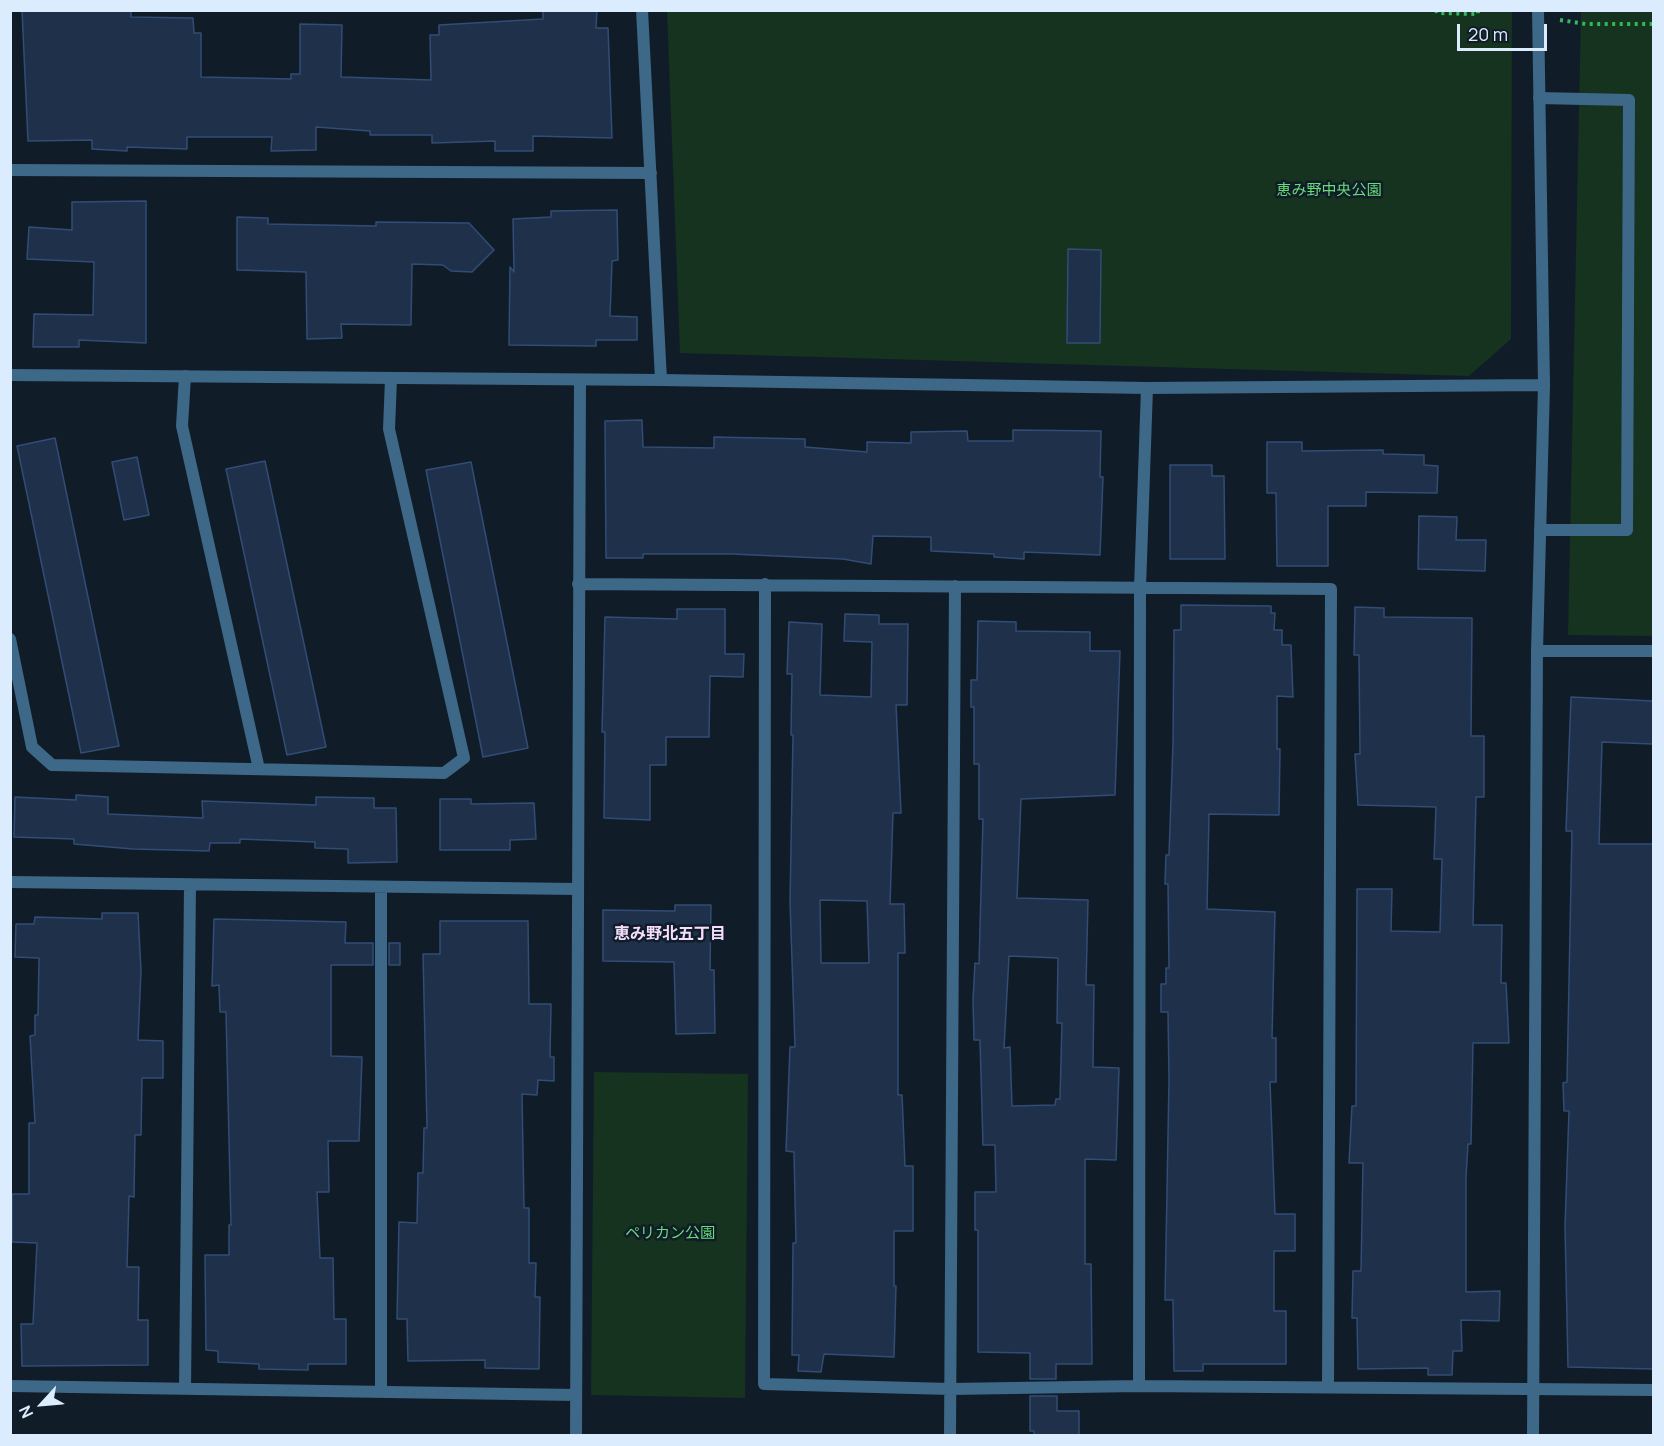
<!DOCTYPE html>
<meta charset="utf-8">
<style>
body{margin:0}
#map{position:relative;width:1664px;height:1446px;overflow:hidden;background:#111c29;font-family:Manrope,sans-serif}
canvas{display:block}
.frame{position:absolute;inset:0;border:12px solid #dbecfe;pointer-events:none}
.north{position:absolute;left:12px;top:1374px;width:60px;height:60px;-webkit-text-stroke:4px #111c29;paint-order:stroke;rotate:244deg;font-size:16px;font-weight:700;line-height:24px;text-align:center;color:#dbecfe}
.north::after{content:'';display:block;margin:auto;width:21px;height:27px;background:#dbecfe;clip-path:polygon(50% 0,100% 100%,50% 72%,0 100%)}
.scale{position:absolute;left:1457px;top:24px;width:90px;height:27px;box-sizing:border-box;border:3px solid #dbecfe;border-top:0;padding-left:8px;font-size:18px;line-height:21px;white-space:nowrap;color:#dbecfe;-webkit-text-stroke:4px #111c29;paint-order:stroke}
</style>
<div id="map">
<canvas width="1664" height="1446"></canvas>
<div class="frame"></div>
<div class="north">N</div>
<div class="scale">20 m</div>
</div>
<script>
const ctx = document.querySelector('canvas').getContext('2d');
ctx.lineJoin = 'round';
function fillPath(path, color) { ctx.fillStyle = color; ctx.fill(path, 'evenodd'); }
function trace(path, color, width, dash) { ctx.strokeStyle = color; ctx.lineWidth = width; ctx.lineCap = dash ? 'butt' : 'round'; ctx.setLineDash(dash || []); ctx.stroke(path); }
function drawText(font, color, halo, rows, align = 'center') {
  ctx.font = font + ' Manrope,"Noto Sans JP",sans-serif'; ctx.lineWidth = 5; ctx.setLineDash([]); ctx.textBaseline = 'middle'; ctx.strokeStyle = halo; ctx.fillStyle = color; for (const [text, x, y, turn = 0] of rows) {
    ctx.save(); ctx.translate(x, y); ctx.rotate((+turn || 0) * Math.PI / 180); ctx.textAlign = isNaN(turn) ? turn : align; if (halo) ctx.strokeText(text, 0, 0); ctx.fillText(text, 0, 0); ctx.restore();
  }
}
fillPath(new Path2D(`
 M 667,11 L 1512,11 L 1511,339 L 1469,376 L 680,353 Z
 M 1581,11 L 1653,11 L 1653,636 L 1568,635 Z
 M 594,1072 L 748,1074 L 745,1398 L 591,1395 Z`), '#15331f');
const building = new Path2D(`
 M 22,10 L 131,10 L 131,17 L 193,18 L 194,33 L 201,33 L 201,77 L 291,79 L 291,74 L 300,74 L 300,24 L 342,25 L 341,77 L 431,80 L 430,35 L 439,35 L 439,25 L 543,19 L 543,10 L 597,10 L 596,28 L 608,28 L 612,138 L 533,136 L 533,151 L 495,151 L 495,141 L 432,143 L 432,135 L 370,135 L 370,131 L 316,127 L 316,150 L 271,151 L 272,137 L 187,137 L 187,149 L 127,147 L 127,151 L 92,149 L 92,140 L 28,141 Z
 M 146,201 L 146,343 L 79,340 L 79,347 L 33,347 L 34,314 L 93,315 L 94,262 L 27,259 L 29,227 L 72,230 L 72,202 Z
 M 617,210 L 618,260 L 612,261 L 610,316 L 637,317 L 637,340 L 596,340 L 596,346 L 509,345 L 510,267 L 514,272 L 513,219 L 551,217 L 551,211 Z
 M 237,217 L 268,218 L 268,224 L 376,226 L 376,222 L 469,223 L 494,250 L 472,272 L 451,271 L 443,265 L 412,264 L 411,325 L 341,324 L 342,338 L 307,339 L 306,272 L 237,270 Z
 M 1068,249 L 1101,250 L 1100,343 L 1067,343 Z
 M 642,420 L 643,447 L 714,448 L 714,437 L 805,439 L 805,447 L 867,452 L 867,442 L 911,443 L 911,432 L 967,431 L 968,441 L 1013,441 L 1013,430 L 1101,431 L 1100,477 L 1103,477 L 1100,555 L 1024,552 L 1024,559 L 994,557 L 994,554 L 931,551 L 931,537 L 873,536 L 871,564 L 843,559 L 732,554 L 643,554 L 643,558 L 606,558 L 605,421 Z
 M 55,438 L 119,746 L 81,753 L 17,446 Z
 M 1267,442 L 1302,442 L 1302,451 L 1383,450 L 1383,454 L 1424,455 L 1424,465 L 1438,466 L 1437,493 L 1366,492 L 1366,506 L 1328,506 L 1328,566 L 1277,566 L 1276,493 L 1267,493 Z
 M 137,457 L 149,515 L 124,520 L 112,462 Z
 M 265,461 L 326,747 L 287,755 L 226,469 Z
 M 471,462 L 528,748 L 483,757 L 426,470 Z
 M 1170,465 L 1212,465 L 1212,476 L 1224,476 L 1225,559 L 1170,559 Z
 M 1419,516 L 1457,517 L 1456,540 L 1486,540 L 1485,571 L 1418,569 Z
 M 1181,605 L 1271,606 L 1271,613 L 1275,613 L 1274,630 L 1282,630 L 1282,645 L 1291,645 L 1293,697 L 1277,696 L 1277,749 L 1280,749 L 1279,815 L 1209,814 L 1207,909 L 1275,912 L 1272,1038 L 1276,1038 L 1276,1082 L 1270,1082 L 1275,1214 L 1295,1214 L 1295,1251 L 1274,1251 L 1274,1311 L 1286,1311 L 1286,1364 L 1203,1364 L 1203,1371 L 1174,1371 L 1173,1300 L 1165,1300 L 1169,1080 L 1168,1012 L 1161,1012 L 1161,984 L 1166,984 L 1166,968 L 1169,968 L 1168,884 L 1165,884 L 1166,855 L 1169,855 L 1173,744 L 1174,630 L 1181,630 Z
 M 1355,607 L 1384,608 L 1384,617 L 1472,618 L 1471,736 L 1484,736 L 1484,797 L 1476,797 L 1473,925 L 1502,925 L 1501,983 L 1506,983 L 1509,1043 L 1473,1043 L 1471,1144 L 1468,1144 L 1466,1177 L 1466,1292 L 1500,1291 L 1499,1321 L 1461,1320 L 1462,1351 L 1453,1351 L 1452,1375 L 1428,1375 L 1428,1368 L 1358,1369 L 1357,1318 L 1352,1318 L 1353,1271 L 1361,1271 L 1363,1163 L 1349,1163 L 1352,1106 L 1356,1106 L 1357,889 L 1392,889 L 1391,931 L 1440,932 L 1442,859 L 1434,859 L 1436,807 L 1358,805 L 1355,754 L 1360,754 L 1359,655 L 1354,655 Z
 M 677,609 L 725,609 L 725,654 L 744,654 L 743,677 L 710,676 L 709,737 L 666,737 L 666,765 L 650,765 L 650,820 L 604,818 L 605,732 L 602,732 L 605,617 L 677,619 Z
 M 845,614 L 879,615 L 879,624 L 908,624 L 907,705 L 896,705 L 901,813 L 893,813 L 890,904 L 904,904 L 905,953 L 898,953 L 898,1095 L 902,1095 L 905,1166 L 913,1166 L 913,1231 L 894,1231 L 894,1286 L 896,1286 L 894,1357 L 824,1354 L 821,1372 L 798,1371 L 799,1355 L 792,1355 L 793,1243 L 796,1243 L 794,1152 L 786,1151 L 790,1047 L 795,1047 L 790,902 L 793,735 L 791,735 L 792,674 L 787,674 L 789,622 L 822,624 L 820,695 L 871,697 L 872,642 L 844,641 ZM 820,900 L 867,901 L 869,963 L 821,963 Z
 M 978,621 L 1016,622 L 1016,631 L 1090,632 L 1090,651 L 1120,651 L 1115,795 L 1021,799 L 1017,898 L 1088,900 L 1086,985 L 1094,985 L 1093,1067 L 1119,1068 L 1116,1160 L 1085,1159 L 1085,1264 L 1091,1264 L 1092,1364 L 1056,1364 L 1056,1379 L 1030,1379 L 1030,1353 L 978,1352 L 978,1230 L 975,1230 L 975,1192 L 996,1192 L 995,1145 L 983,1145 L 980,1040 L 974,1040 L 973,1000 L 975,963 L 979,964 L 983,819 L 979,819 L 979,764 L 974,764 L 974,707 L 971,707 L 971,680 L 977,680 ZM 1009,956 L 1058,958 L 1057,1023 L 1062,1023 L 1060,1099 L 1056,1099 L 1055,1105 L 1012,1106 L 1010,1047 L 1004,1048 Z
 M 1571,697 L 1653,701 L 1653,744 L 1602,742 L 1599,844 L 1653,844 L 1653,1369 L 1568,1367 L 1565,1226 L 1569,1111 L 1564,1111 L 1563,1083 L 1567,1082 L 1572,831 L 1566,831 Z
 M 76,795 L 108,797 L 108,814 L 203,818 L 202,801 L 316,805 L 316,797 L 374,798 L 374,808 L 396,808 L 397,862 L 348,863 L 348,849 L 315,848 L 315,842 L 240,839 L 240,843 L 210,843 L 209,851 L 133,849 L 74,844 L 74,839 L 14,837 L 15,797 L 76,800 Z
 M 440,799 L 471,799 L 471,804 L 534,803 L 536,839 L 510,840 L 510,850 L 440,850 Z
 M 675,905 L 711,905 L 710,970 L 714,970 L 715,1033 L 676,1034 L 674,962 L 603,961 L 603,910 L 675,911 Z
 M 102,913 L 138,913 L 141,971 L 138,1040 L 163,1041 L 163,1078 L 142,1078 L 141,1135 L 135,1135 L 134,1197 L 129,1196 L 127,1267 L 139,1267 L 138,1320 L 148,1320 L 148,1365 L 22,1366 L 21,1324 L 33,1324 L 37,1243 L 12,1242 L 12,1194 L 29,1194 L 29,1123 L 35,1123 L 30,1036 L 35,1035 L 35,1015 L 38,1015 L 39,958 L 15,957 L 16,924 L 34,924 L 35,917 L 102,919 Z
 M 214,919 L 346,922 L 345,943 L 373,943 L 373,965 L 331,965 L 331,1056 L 362,1057 L 359,1141 L 328,1141 L 329,1192 L 317,1192 L 320,1258 L 333,1258 L 334,1319 L 346,1319 L 346,1364 L 308,1364 L 308,1370 L 259,1369 L 259,1364 L 218,1362 L 218,1351 L 206,1350 L 205,1255 L 229,1255 L 229,1225 L 231,1225 L 226,1012 L 220,1012 L 219,985 L 212,986 Z
 M 440,921 L 528,921 L 529,1004 L 551,1004 L 550,1057 L 554,1057 L 554,1081 L 538,1080 L 537,1095 L 522,1094 L 524,1208 L 529,1208 L 529,1263 L 536,1263 L 535,1297 L 540,1297 L 539,1369 L 485,1368 L 485,1360 L 408,1361 L 407,1319 L 397,1319 L 399,1222 L 417,1223 L 418,1173 L 423,1173 L 424,1128 L 427,1128 L 423,954 L 440,954 Z
 M 389,943 L 400,943 L 400,965 L 389,965 Z
 M 1030,1396 L 1057,1396 L 1057,1411 L 1079,1411 L 1079,1436 L 1034,1436 L 1034,1431 L 1030,1431 Z`);
fillPath(building, '#1e304a');
trace(building, '#314d75', 1.5);
trace(new Path2D(`
 M 1436,10 L 1437,13 L 1478,14 L 1478,10
 M 1560,20 L 1586,24 L 1654,24`), '#34b85f', 4, [3, 4.5]);
trace(new Path2D(`
 M 1539,98 L 1629,100 L 1627,530 L 1540,530
 M 185,376 L 182,426 L 259,769
 M 10,639 L 32,747 L 52,765 L 444,773 L 464,758 L 389,429 L 391,379`), '#3e6887', 12);
trace(new Path2D(`
 M 642,10 L 661,380
 M 10,170 L 651,173
 M 578,584 L 1331,589 L 1328,1387
 M 765,584 L 764,1384 L 950,1389 L 1139,1386 L 1654,1390
 M 1537,651 L 1654,651
 M 10,882 L 577,889
 M 381,888 L 381,1392
 M 10,1386 L 576,1395
 M 1139,1386 L 1140,588 L 1147,388
 M 185,1389 L 190,885
 M 576,1436 L 580,380
 M 950,1436 L 955,586`), '#3e6887', 12);
trace(new Path2D(`
 M 10,375 L 661,380 L 1147,388 L 1544,385
 M 1533,1436 L 1537,651 L 1544,385 L 1538,10`), '#3e6887', 12);
drawText('15px', '#67dd77', '#111c29', [
 ["恵み野中央公園",1329,191],
 ["ペリカン公園",670,1234]
]);
drawText('bold 16px', '#f5ddfe', '#111c29', [
 ["恵み野北五丁目",670,935]
]);
</script>
